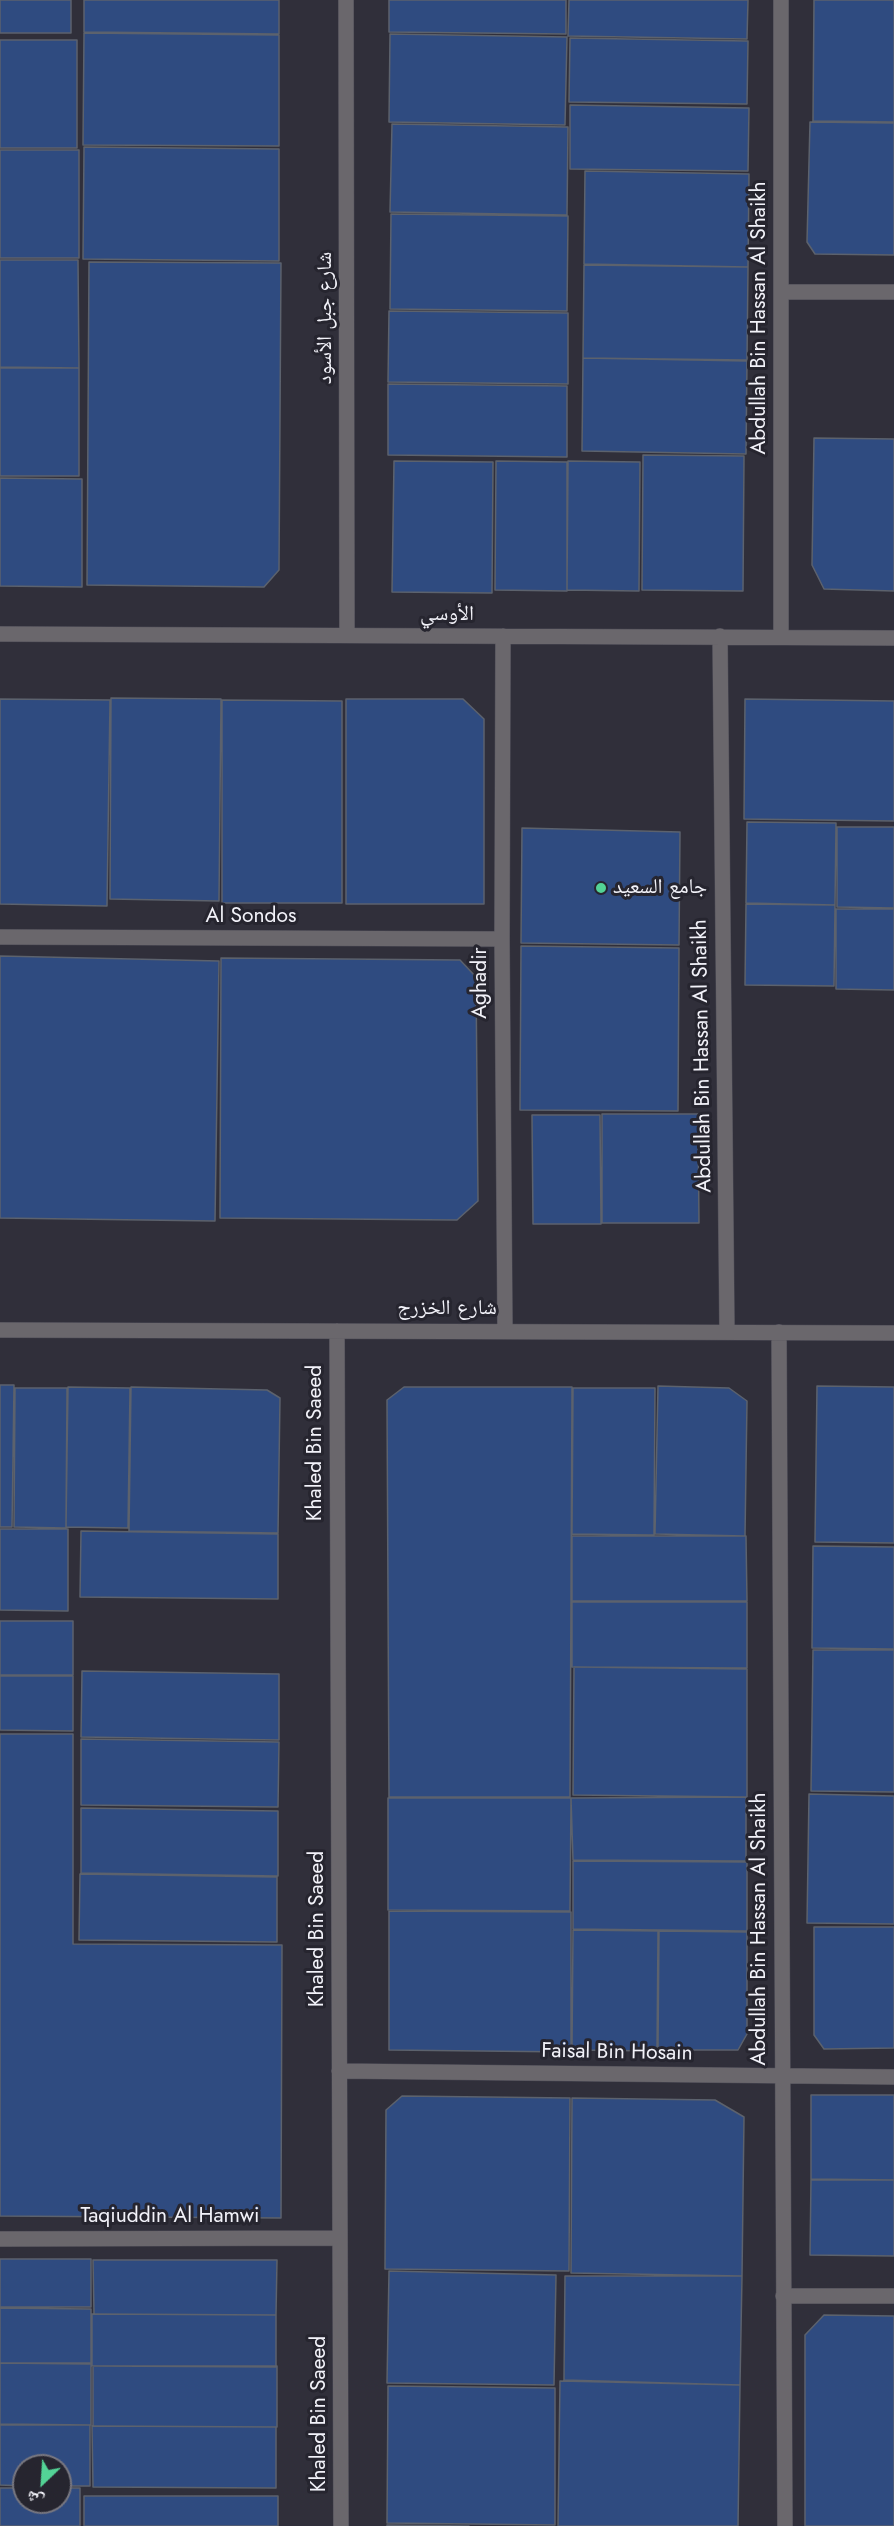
<!DOCTYPE html>
<meta charset="utf-8">
<style>
body{margin:0}
#map{position:relative;width:894px;height:2526px;overflow:hidden;background:#302f3a;font-family:Jost,"Noto Naskh Arabic",sans-serif}
canvas{display:block}
.north{position:absolute;left:12px;top:2454px;width:60px;height:60px;box-sizing:border-box;background:#26252f;border:2px solid #787780;border-radius:50%;rotate:205deg;font-size:16px;font-weight:700;line-height:24px;text-align:center;color:#f2f2f9}
.north::after{content:'';display:block;margin:auto;width:21px;height:27px;background:#53d396;clip-path:polygon(50% 0,100% 100%,50% 72%,0 100%)}
</style>
<div id="map">
<canvas width="894" height="2526"></canvas>
<div class="north">ش</div>
</div>
<script>
const ctx = document.querySelector('canvas').getContext('2d');
ctx.lineJoin = 'round';
function fillPath(path, color) { ctx.fillStyle = color; ctx.fill(path, 'evenodd'); }
function trace(path, color, width, dash) { ctx.strokeStyle = color; ctx.lineWidth = width; ctx.lineCap = dash ? 'butt' : 'round'; ctx.setLineDash(dash || []); ctx.stroke(path); }
function drawText(font, color, halo, rows, align = 'center') {
  ctx.font = font + ' Jost,"Noto Naskh Arabic",sans-serif'; ctx.lineWidth = 6; ctx.setLineDash([]); ctx.textBaseline = 'middle'; ctx.strokeStyle = halo; ctx.fillStyle = color; for (const [text, x, y, turn = 0] of rows) {
    ctx.save(); ctx.translate(x, y); ctx.rotate((+turn || 0) * Math.PI / 180); ctx.textAlign = isNaN(turn) ? turn : align; if (halo) ctx.strokeText(text, 0, 0); ctx.fillText(text, 0, 0); ctx.restore();
  }
}
const building = new Path2D(`
 M 0,0 L 71,0 L 71,33 L 0,33 Z
 M 84,0 L 279,0 L 279,34 L 84,32 Z
 M 389,0 L 566,0 L 566,34 L 389,32 Z
 M 569,0 L 748,0 L 747,39 L 568,36 Z
 M 814,0 L 894,0 L 894,122 L 813,121 Z
 M 84,33 L 279,35 L 279,146 L 83,145 Z
 M 390,34 L 567,37 L 565,125 L 389,122 Z
 M 570,38 L 748,41 L 747,104 L 569,102 Z
 M 0,40 L 77,40 L 77,148 L 0,148 Z
 M 570,105 L 749,108 L 748,171 L 570,169 Z
 M 810,122 L 894,123 L 894,255 L 815,254 L 807,242 Z
 M 392,124 L 568,127 L 567,215 L 390,212 Z
 M 84,147 L 279,149 L 279,261 L 83,259 Z
 M 0,150 L 79,150 L 79,258 L 0,258 Z
 M 585,171 L 749,174 L 748,267 L 584,264 Z
 M 391,214 L 568,216 L 567,311 L 390,309 Z
 M 0,260 L 78,260 L 79,368 L 0,367 Z
 M 89,262 L 281,263 L 279,570 L 264,587 L 87,585 Z
 M 584,265 L 748,267 L 747,360 L 583,358 Z
 M 389,311 L 568,313 L 568,384 L 388,382 Z
 M 583,358 L 747,361 L 746,454 L 582,451 Z
 M 0,368 L 79,368 L 79,476 L 0,476 Z
 M 388,384 L 567,386 L 567,457 L 388,455 Z
 M 814,438 L 894,439 L 894,591 L 824,589 L 812,565 Z
 M 643,455 L 744,456 L 743,591 L 642,590 Z
 M 394,461 L 493,462 L 492,593 L 392,592 Z
 M 496,461 L 567,462 L 567,591 L 495,590 Z
 M 568,461 L 640,462 L 639,591 L 567,590 Z
 M 0,478 L 82,479 L 82,587 L 0,586 Z
 M 111,698 L 221,699 L 219,901 L 110,899 Z
 M 0,699 L 110,700 L 107,906 L 0,904 Z
 M 346,699 L 463,699 L 484,719 L 484,904 L 346,904 Z
 M 745,699 L 894,701 L 894,821 L 744,819 Z
 M 222,700 L 342,701 L 342,903 L 222,903 Z
 M 747,822 L 836,823 L 835,905 L 746,903 Z
 M 837,827 L 894,827 L 894,908 L 837,907 Z
 M 522,828 L 680,832 L 679,945 L 521,943 Z
 M 746,904 L 835,905 L 834,986 L 745,985 Z
 M 836,909 L 894,909 L 894,990 L 836,989 Z
 M 521,946 L 679,948 L 678,1111 L 520,1110 Z
 M 0,956 L 219,961 L 215,1221 L 0,1218 Z
 M 221,958 L 460,960 L 476,977 L 478,1201 L 457,1220 L 220,1218 Z
 M 602,1114 L 698,1114 L 699,1223 L 602,1223 Z
 M 532,1115 L 600,1115 L 601,1224 L 533,1224 Z
 M 0,1385 L 14,1385 L 12,1527 L 0,1527 Z
 M 658,1386 L 729,1388 L 747,1401 L 745,1536 L 655,1534 Z
 M 817,1386 L 894,1387 L 894,1543 L 815,1542 Z
 M 68,1387 L 130,1388 L 128,1528 L 66,1527 Z
 M 131,1387 L 267,1390 L 280,1398 L 278,1533 L 129,1531 Z
 M 404,1387 L 572,1387 L 570,1797 L 389,1797 L 387,1400 Z
 M 15,1388 L 67,1388 L 66,1528 L 14,1527 Z
 M 573,1388 L 655,1388 L 654,1535 L 572,1534 Z
 M 0,1529 L 68,1529 L 68,1611 L 0,1610 Z
 M 81,1531 L 278,1534 L 278,1599 L 80,1597 Z
 M 572,1536 L 746,1536 L 747,1601 L 572,1601 Z
 M 813,1546 L 894,1547 L 894,1649 L 812,1648 Z
 M 572,1602 L 747,1602 L 747,1668 L 572,1667 Z
 M 0,1621 L 73,1621 L 73,1675 L 0,1675 Z
 M 813,1650 L 894,1650 L 894,1792 L 811,1791 Z
 M 574,1667 L 747,1669 L 747,1797 L 573,1795 Z
 M 82,1671 L 279,1674 L 279,1740 L 81,1737 Z
 M 0,1676 L 73,1676 L 73,1731 L 0,1730 Z
 M 0,1734 L 73,1734 L 73,1944 L 282,1945 L 281,2218 L 0,2216 Z
 M 81,1739 L 279,1742 L 278,1807 L 81,1805 Z
 M 809,1794 L 894,1796 L 894,1924 L 807,1923 Z
 M 746,1797 L 746,1861 L 573,1860 L 571,1798 Z
 M 388,1798 L 571,1798 L 570,1911 L 388,1910 Z
 M 81,1808 L 278,1811 L 278,1876 L 81,1873 Z
 M 573,1861 L 747,1862 L 747,1931 L 573,1929 Z
 M 80,1874 L 277,1877 L 277,1942 L 79,1940 Z
 M 389,1911 L 571,1912 L 571,2052 L 389,2050 Z
 M 814,1927 L 894,1927 L 894,2048 L 824,2049 L 814,2035 Z
 M 573,1930 L 658,1931 L 657,2051 L 572,2050 Z
 M 659,1931 L 747,1932 L 747,2034 L 738,2050 L 658,2050 Z
 M 811,2095 L 894,2095 L 894,2180 L 811,2180 Z
 M 402,2096 L 570,2098 L 569,2271 L 385,2269 L 386,2110 Z
 M 572,2098 L 715,2100 L 744,2117 L 742,2276 L 571,2273 Z
 M 811,2179 L 894,2180 L 894,2256 L 810,2255 Z
 M 0,2259 L 91,2259 L 91,2307 L 0,2307 Z
 M 93,2260 L 277,2260 L 276,2315 L 94,2314 Z
 M 389,2271 L 556,2275 L 554,2385 L 387,2383 Z
 M 565,2276 L 742,2276 L 740,2385 L 564,2380 Z
 M 0,2308 L 91,2309 L 91,2363 L 0,2363 Z
 M 92,2314 L 276,2315 L 276,2367 L 92,2366 Z
 M 824,2315 L 894,2316 L 894,2526 L 805,2526 L 805,2335 Z
 M 0,2363 L 91,2364 L 91,2425 L 0,2424 Z
 M 93,2366 L 277,2366 L 277,2427 L 93,2426 Z
 M 560,2381 L 740,2385 L 738,2526 L 558,2526 Z
 M 388,2386 L 555,2388 L 555,2525 L 387,2523 Z
 M 0,2425 L 90,2425 L 90,2486 L 60,2486 L 60,2466 L 24,2466 L 24,2486 L 0,2485 Z
 M 92,2426 L 276,2427 L 276,2488 L 93,2487 Z
 M 0,2488 L 24,2488 L 24,2502 L 60,2502 L 60,2488 L 80,2488 L 80,2526 L 0,2526 Z
 M 84,2496 L 278,2496 L 278,2526 L 84,2526 Z
 M 387,2525 L 469,2526 L 387,2526 Z`);
fillPath(building, '#2f4b80');
trace(building, '#5c626d', 1.5);
const minor = new Path2D(`
 M 346,0 L 347,635
 M 781,0 L 781,636
 M 782,292 L 894,292
 M 0,634 L 894,638
 M 503,636 L 502,939 L 505,1330
 M 720,636 L 727,1332
 M 0,937 L 502,939
 M 0,1330 L 894,1333
 M 337,1331 L 341,2526
 M 779,1332 L 785,2526
 M 339,2071 L 894,2077
 M 0,2239 L 340,2238
 M 783,2296 L 894,2296`);
trace(minor, '#4b4a55', 16);
trace(minor, '#6a676c', 15);
for (const [x, y, r, color] of [
 [601,888,6,"#53d396"]
]) { const dot = new Path2D(); dot.arc(x, y, r, 0, 2 * Math.PI); ctx.fillStyle = color; ctx.fill(dot); trace(dot, '#26252f', 2); }
drawText('21px', '#f2f2f9', '#26252f', [
 ["شارع جبل الأسود",326,318,-90],
 ["Abdullah Bin Hassan Al Shaikh",760,318,-90],
 ["الأوسي",447,615],
 ["Al Sondos",251,917],
 ["Aghadir",481,983,-90],
 ["Abdullah Bin Hassan Al Shaikh",703,1056,-91],
 ["شارع الخزرج",447,1309],
 ["Khaled Bin Saeed",316,1443,-90],
 ["Khaled Bin Saeed",318,1929,-90],
 ["Abdullah Bin Hassan Al Shaikh",760,1929,-90],
 ["Faisal Bin Hosain",617,2053,1],
 ["Taqiuddin Al Hamwi",170,2217],
 ["Khaled Bin Saeed",320,2414,-90]
]);
drawText('21px', '#f2f2f9', '#26252f', [
 ["جامع السعيد",613,888]
], 'left');
</script>
